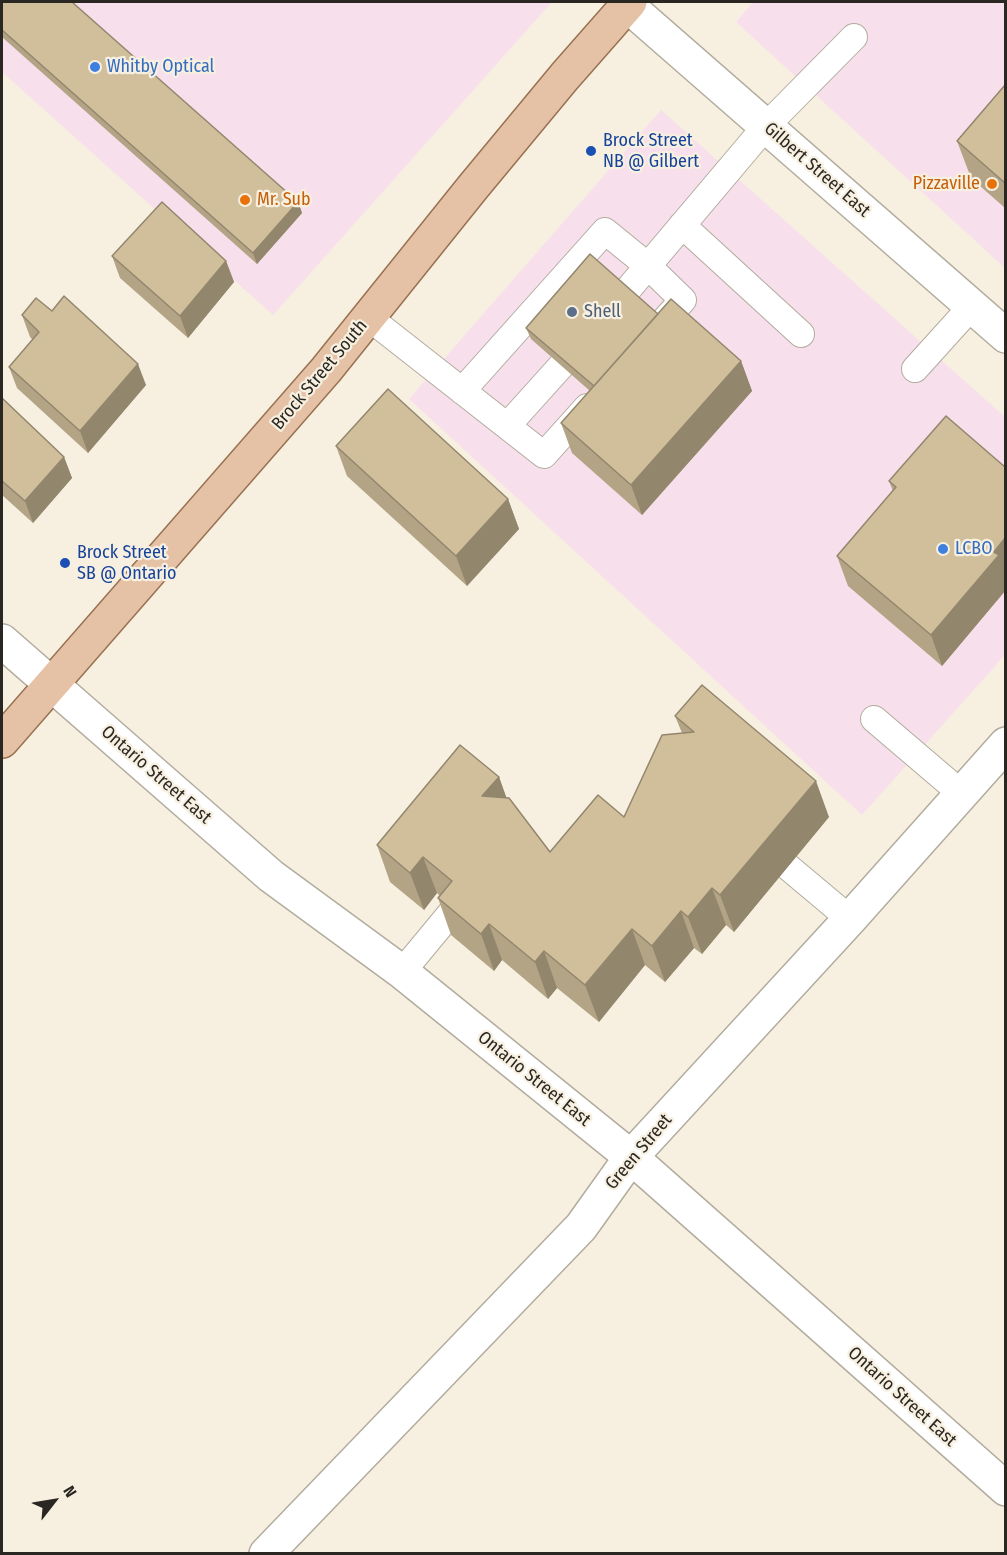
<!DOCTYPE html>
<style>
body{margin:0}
#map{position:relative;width:1007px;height:1555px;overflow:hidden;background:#f7f0e1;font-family:"Fira Sans Condensed",sans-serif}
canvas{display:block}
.frame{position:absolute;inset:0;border:3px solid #2a2722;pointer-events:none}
.north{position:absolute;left:24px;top:1471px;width:60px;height:60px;-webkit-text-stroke:4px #f7f0e1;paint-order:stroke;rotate:59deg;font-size:16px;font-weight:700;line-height:24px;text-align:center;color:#2a2722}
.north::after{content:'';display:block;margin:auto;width:21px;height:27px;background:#2a2722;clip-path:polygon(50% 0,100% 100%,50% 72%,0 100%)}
</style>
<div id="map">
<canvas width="1007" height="1555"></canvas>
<div class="frame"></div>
<div class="north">N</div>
</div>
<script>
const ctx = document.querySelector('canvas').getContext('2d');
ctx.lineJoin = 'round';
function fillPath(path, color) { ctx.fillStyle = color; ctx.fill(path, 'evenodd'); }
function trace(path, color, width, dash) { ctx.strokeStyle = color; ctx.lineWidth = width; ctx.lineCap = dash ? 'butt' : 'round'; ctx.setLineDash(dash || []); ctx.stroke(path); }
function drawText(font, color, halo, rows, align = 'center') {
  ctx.font = font + ' "Fira Sans Condensed",sans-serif'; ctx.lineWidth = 4.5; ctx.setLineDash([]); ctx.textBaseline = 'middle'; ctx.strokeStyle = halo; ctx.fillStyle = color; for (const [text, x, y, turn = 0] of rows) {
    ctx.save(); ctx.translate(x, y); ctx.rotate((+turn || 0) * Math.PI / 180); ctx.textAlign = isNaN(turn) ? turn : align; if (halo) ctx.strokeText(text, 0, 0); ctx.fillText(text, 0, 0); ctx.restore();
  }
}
fillPath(new Path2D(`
 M 2,2 L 552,2 L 273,315 L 2,72 Z
 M 753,2 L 1005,2 L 1005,268 L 736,22 Z
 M 661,110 L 1005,417 L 1005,655 L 862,815 L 409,399 Z`), '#f7dfeb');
const service = new Path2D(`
 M 682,225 L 801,334
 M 625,293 L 766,126 L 854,37
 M 368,317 L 544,455 L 587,407
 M 915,369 L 971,307
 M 462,391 L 605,231 L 648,266 L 683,300 L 661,324
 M 507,426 L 561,366
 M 874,719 L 962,794
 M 788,867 L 850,919
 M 402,972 L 455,908`);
const minor = new Path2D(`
 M 627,5 L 1006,336
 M 2,641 L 271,876 L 402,972 L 631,1157 L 1006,1489
 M 266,1554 L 581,1227 L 631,1157 L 850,919 L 1006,744`);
const primary = new Path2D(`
 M 2,741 L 326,370 L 473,187 L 565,76 L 630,2`);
trace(service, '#b2ac9e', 28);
trace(minor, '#b2ac9e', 36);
trace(primary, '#987151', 36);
trace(service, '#fff', 26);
trace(minor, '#fff', 33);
trace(primary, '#e5c2a6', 33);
fillPath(new Path2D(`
 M 2,2 L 298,202 L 302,213 L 257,264 L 2,37 Z
 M 1005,85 L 1005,208 L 971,178 L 957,141 Z
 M 112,256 L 226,261 L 234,282 L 188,338 L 120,278 Z
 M 658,314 L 741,361 L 752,391 L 642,515 L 572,453 L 561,423 L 590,391 L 531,339 L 526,328 Z
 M 22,315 L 146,385 L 88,453 L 17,388 L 9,367 L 33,340 L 30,337 Z
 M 2,398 L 64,457 L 72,478 L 33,523 L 2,495 Z
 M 336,446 L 508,499 L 519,529 L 467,586 L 347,476 Z
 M 1005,467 L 1005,591 L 942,666 L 848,586 L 837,556 L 893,491 L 889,481 Z
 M 675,716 L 829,817 L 734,932 L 726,925 L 702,954 L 694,948 L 665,982 L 645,965 L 599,1022 L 557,988 L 548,999 L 502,960 L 494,971 L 451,935 L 438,898 L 440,896 L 437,893 L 424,910 L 390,882 L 377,845 L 499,777 L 506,797 L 550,852 L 624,817 L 682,733 Z`), '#b4a486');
fillPath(new Path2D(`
 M 298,202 L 302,213 L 257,264 L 253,253 Z
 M 226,261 L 234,282 L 188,338 L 180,316 Z
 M 741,361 L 752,391 L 642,515 L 631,485 Z
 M 138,364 L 146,385 L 88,453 L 80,431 Z
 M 64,457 L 72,478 L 33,523 L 25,501 Z
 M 508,499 L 519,529 L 467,586 L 456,556 Z
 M 1005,538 L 1005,591 L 942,666 L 931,635 L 994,552 Z
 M 499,777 L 512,813 L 482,796 Z
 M 816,781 L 829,817 L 734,932 L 720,895 Z
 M 423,857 L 437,893 L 424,910 L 410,873 Z
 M 712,888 L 726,925 L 702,954 L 688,917 Z
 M 681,911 L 694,948 L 665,982 L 652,946 Z
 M 489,924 L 502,960 L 494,971 L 481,934 Z
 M 632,929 L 645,965 L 599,1022 L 585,985 Z
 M 544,951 L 557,988 L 548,999 L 535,962 Z`), '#92866d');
const building = new Path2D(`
 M 2,2 L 72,2 L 298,202 L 253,253 L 2,30 Z
 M 1005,85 L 1005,183 L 957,141 Z
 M 162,202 L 226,261 L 180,316 L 112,256 Z
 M 590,254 L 658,314 L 594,386 L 526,328 Z
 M 64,296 L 138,364 L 80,431 L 9,367 L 39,332 L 22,315 L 36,298 L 52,311 Z
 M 671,299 L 741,361 L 631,485 L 561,423 Z
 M 388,389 L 508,499 L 456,556 L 336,446 Z
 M 2,398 L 64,457 L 25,501 L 2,481 Z
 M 946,416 L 1005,467 L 1005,538 L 994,552 L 999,555 L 931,635 L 837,556 L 896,487 L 889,481 Z
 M 702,685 L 816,781 L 720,895 L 712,888 L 688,917 L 681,911 L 652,946 L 632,929 L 585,985 L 544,951 L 535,962 L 489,924 L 481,934 L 438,898 L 452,881 L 423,857 L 410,873 L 377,845 L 460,745 L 499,777 L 482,796 L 509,798 L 550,852 L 598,795 L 624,817 L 662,735 L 694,732 L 675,716 Z`);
fillPath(building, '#d1bf9c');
trace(building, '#92866d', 1.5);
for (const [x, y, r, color] of [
 [95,67,6,"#3f7fe0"],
 [591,151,6,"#1a4fb4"],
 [992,184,6,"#e8710a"],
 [245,200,6,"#e8710a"],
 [572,312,6,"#5c6f8a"],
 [943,549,6,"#3f7fe0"],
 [65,563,6,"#1a4fb4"]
]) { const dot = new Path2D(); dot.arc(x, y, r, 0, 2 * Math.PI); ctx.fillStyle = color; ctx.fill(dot); trace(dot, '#f7f0e1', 2); }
drawText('18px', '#366cbe', '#f7f0e1', [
 ["Whitby Optical",107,67],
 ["LCBO",955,549]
], 'left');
drawText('18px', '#164399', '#f7f0e1', [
 ["Brock Street",603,141],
 ["NB @ Gilbert",603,162],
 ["Brock Street",77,553],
 ["SB @ Ontario",77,574]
], 'left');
drawText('18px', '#2a2722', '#f7f0e1', [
 ["Gilbert Street East",817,170,41],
 ["Brock Street South",320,375,-50],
 ["Ontario Street East",156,775,41],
 ["Ontario Street East",534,1079,39],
 ["Green Street",639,1152,-50],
 ["Ontario Street East",902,1397,42]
]);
drawText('18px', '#c56008', '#f7f0e1', [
 ["Pizzaville",980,184],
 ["Mr. Sub",257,200,"left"]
], 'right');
drawText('18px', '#4e5e75', '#f7f0e1', [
 ["Shell",584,312]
], 'left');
</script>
